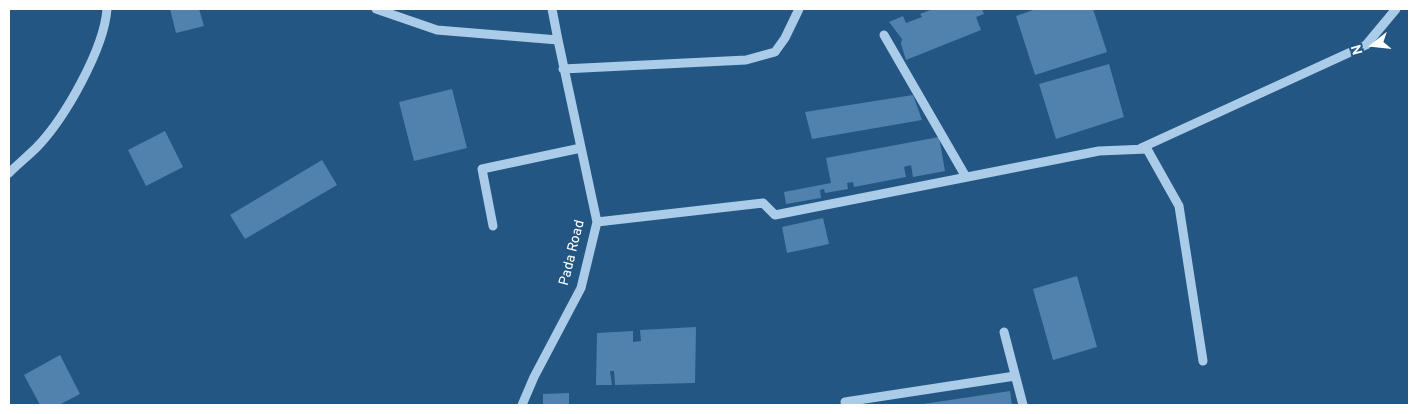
<!DOCTYPE html>
<style>
body{margin:0}
#map{position:relative;width:1418px;height:414px;overflow:hidden;background:#235683;font-family:Overpass,sans-serif}
canvas{display:block}
.frame{position:absolute;inset:0;border:10px solid #fff;pointer-events:none}
.north{position:absolute;left:1348px;top:20px;width:50px;height:50px;-webkit-text-stroke:4px #235683;paint-order:stroke;rotate:254deg;font-size:14px;font-weight:700;line-height:20px;text-align:center;color:#fff}
.north::after{content:'';display:block;margin:auto;width:18px;height:22px;background:#fff;clip-path:polygon(50% 0,100% 100%,50% 72%,0 100%)}
</style>
<div id="map">
<canvas width="1418" height="414"></canvas>
<div class="frame"></div>
<div class="north">N</div>
</div>
<script>
const ctx = document.querySelector('canvas').getContext('2d');
ctx.lineJoin = 'round';
function fillPath(path, color) { ctx.fillStyle = color; ctx.fill(path, 'evenodd'); }
function trace(path, color, width, dash) { ctx.strokeStyle = color; ctx.lineWidth = width; ctx.lineCap = dash ? 'butt' : 'round'; ctx.setLineDash(dash || []); ctx.stroke(path); }
function drawText(font, color, halo, rows, align = 'center') {
  ctx.font = font + ' Overpass,sans-serif'; ctx.lineWidth = 4; ctx.setLineDash([]); ctx.textBaseline = 'middle'; ctx.strokeStyle = halo; ctx.fillStyle = color; for (const [text, x, y, turn = 0] of rows) {
    ctx.save(); ctx.translate(x, y); ctx.rotate((+turn || 0) * Math.PI / 180); ctx.textAlign = isNaN(turn) ? turn : align; if (halo) ctx.strokeText(text, 0, 0); ctx.fillText(text, 0, 0); ctx.restore();
  }
}
fillPath(new Path2D(`
 M 170,9 L 199,9 L 204,26 L 176,33 Z
 M 933,9 L 982,9 L 984,14 L 976,17 L 981,30 L 906,60 L 901,44 L 902,39 L 889,22 L 903,16 L 906,23 L 922,17 L 920,14 Z
 M 1036,9 L 1093,9 L 1107,52 L 1035,75 L 1016,16 Z
 M 1109,64 L 1124,117 L 1056,139 L 1039,84 Z
 M 452,89 L 467,148 L 414,161 L 399,102 Z
 M 913,95 L 922,120 L 812,139 L 805,112 Z
 M 165,131 L 183,167 L 146,186 L 128,150 Z
 M 939,137 L 945,171 L 913,177 L 911,165 L 904,167 L 906,177 L 854,187 L 853,182 L 847,183 L 848,189 L 825,193 L 824,189 L 820,190 L 821,198 L 786,204 L 784,192 L 831,183 L 826,158 Z
 M 322,160 L 337,185 L 245,239 L 230,215 Z
 M 823,218 L 829,244 L 787,253 L 782,227 Z
 M 1077,276 L 1097,347 L 1053,360 L 1033,289 Z
 M 696,327 L 695,383 L 615,385 L 614,371 L 610,371 L 612,385 L 596,385 L 597,333 L 633,331 L 633,342 L 641,341 L 640,330 Z
 M 60,355 L 80,394 L 59,405 L 40,405 L 24,375 Z
 M 1010,391 L 1012,405 L 923,405 L 923,404 Z
 M 569,393 L 569,405 L 543,405 L 543,394 Z`), '#5082ad');
trace(new Path2D(`
 M 376,9 L 437,30 L 558,40 L 597,222 L 581,288 L 534,377 L 522,405
 M 552,9 L 558,40
 M 884,35 L 966,177
 M 563,69 L 746,60 L 775,52 L 785,38 L 799,9
 M 1141,148 L 1366,45 L 1396,9
 M 9,173 C 18,164 28,156 37,147 C 65,118 104,49 107,9
 M 597,222 L 763,203 L 775,215 L 1099,151 L 1147,149 L 1179,206 L 1203,361
 M 493,226 L 482,169 L 581,148
 M 1004,332 L 1023,405
 M 845,402 L 1015,376`), '#abcce8', 9);
drawText('14px', '#fff', '#235683', [
 ["Pada Road",573,253,-76]
]);
</script>
